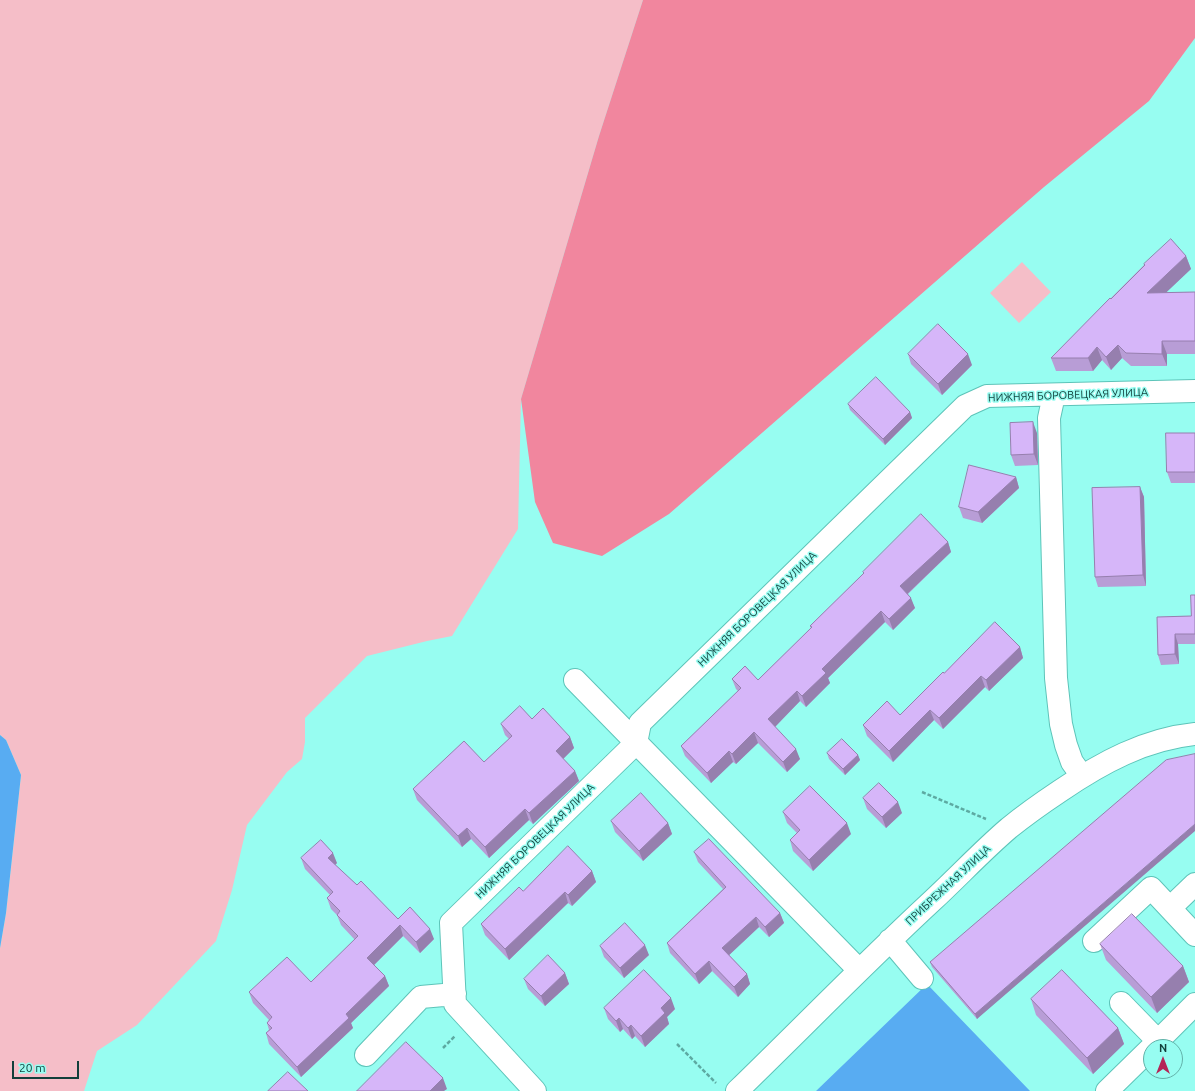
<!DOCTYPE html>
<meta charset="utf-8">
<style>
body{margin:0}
#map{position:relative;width:1195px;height:1091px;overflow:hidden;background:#97fdf1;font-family:Ubuntu,sans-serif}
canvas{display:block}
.north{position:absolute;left:1143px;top:1039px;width:40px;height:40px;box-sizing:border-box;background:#97fdf1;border:1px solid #62b1a8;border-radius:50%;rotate:0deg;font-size:11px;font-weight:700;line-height:16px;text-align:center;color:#123f3b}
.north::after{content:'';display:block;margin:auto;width:14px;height:18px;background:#b52657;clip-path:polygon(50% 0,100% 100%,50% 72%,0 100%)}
.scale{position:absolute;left:12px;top:1061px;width:67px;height:18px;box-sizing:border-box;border:2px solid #123f3b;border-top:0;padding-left:5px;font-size:12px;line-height:14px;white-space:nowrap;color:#123f3b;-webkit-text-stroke:3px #97fdf1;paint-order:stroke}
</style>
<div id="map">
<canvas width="1195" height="1091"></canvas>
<div class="north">N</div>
<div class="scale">20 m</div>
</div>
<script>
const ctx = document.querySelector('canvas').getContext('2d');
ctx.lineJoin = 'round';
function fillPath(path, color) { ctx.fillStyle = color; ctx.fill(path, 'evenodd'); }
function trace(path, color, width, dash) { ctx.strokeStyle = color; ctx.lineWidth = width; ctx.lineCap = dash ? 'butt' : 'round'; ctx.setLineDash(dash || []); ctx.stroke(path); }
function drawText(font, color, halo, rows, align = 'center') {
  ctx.font = font + ' Ubuntu,sans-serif'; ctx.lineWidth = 3; ctx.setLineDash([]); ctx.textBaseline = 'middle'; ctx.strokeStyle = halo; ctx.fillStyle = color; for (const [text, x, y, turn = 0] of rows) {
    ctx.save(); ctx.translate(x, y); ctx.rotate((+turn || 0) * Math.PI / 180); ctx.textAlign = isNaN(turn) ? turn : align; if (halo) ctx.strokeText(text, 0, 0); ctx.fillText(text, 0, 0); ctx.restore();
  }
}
fillPath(new Path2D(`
 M 0,0 L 643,0 L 599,136 L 521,399 L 518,529 L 452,636 L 427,641 L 367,656 L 305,718 L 305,742 L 302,759 L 287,772 L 247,825 L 232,890 L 216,941 L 137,1025 L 97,1051 L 84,1091 L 0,1091 L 0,948 L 6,913 L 21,775 L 6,740 L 0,735 Z
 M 1022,262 L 1051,292 L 1019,323 L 990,293 Z`), '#f5bec8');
fillPath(new Path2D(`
 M 643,0 L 1195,0 L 1195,38 L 1149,101 L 1044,187 L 669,514 L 602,556 L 553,543 L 535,502 L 521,399 L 599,136 Z`), '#f1869e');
fillPath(new Path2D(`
 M 0,735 L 6,740 L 21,775 L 6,913 L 0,948 Z
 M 927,984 L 1030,1091 L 816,1091 Z`), '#58acf2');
const minor = new Path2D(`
 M 1054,395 L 1049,418 L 1056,678 L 1061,724 L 1066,745 L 1072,762 L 1082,776
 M 575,680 L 859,970
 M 1170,908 L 1195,884
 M 890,940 L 922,978
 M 1094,941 L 1151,888 L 1195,935
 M 1121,1003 L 1158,1041
 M 1152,1047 L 1195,1004
 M 366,1055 L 421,997 L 455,994
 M 535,1091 L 455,1004 L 451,923 L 636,743 L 640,723 L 965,406 L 987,396 L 1195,391
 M 737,1091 C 802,1028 865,963 932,901 C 958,877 982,851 1009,828 C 1025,815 1042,803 1060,791 C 1101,763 1145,739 1195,734
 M 1107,1091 L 1151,1048`);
trace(minor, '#5dc4b9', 24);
trace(new Path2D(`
 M 922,792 L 986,819
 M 677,1044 L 716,1083
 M 443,1048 L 455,1036`), '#5daaa2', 2.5, [4, 2]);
trace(minor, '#fff', 22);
fillPath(new Path2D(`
 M 1186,256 L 1191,269 L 1165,293 L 1195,292 L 1195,354 L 1167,354 L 1167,366 L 1131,366 L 1122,358 L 1111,370 L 1102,360 L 1093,371 L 1056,371 L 1051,358 L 1144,265 L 1144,264 Z
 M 908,354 L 972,365 L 942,395 L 911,364 Z
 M 848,404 L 910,412 L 912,418 L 885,445 L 850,410 Z
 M 1037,433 L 1038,465 L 1015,466 L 1011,455 Z
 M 1195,433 L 1195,483 L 1171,483 L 1167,472 Z
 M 1016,477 L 1019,488 L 982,523 L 963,518 L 959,507 Z
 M 1140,487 L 1144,497 L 1146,586 L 1098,587 L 1095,577 Z
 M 948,542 L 951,552 L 908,594 L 915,608 L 893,630 L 885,622 L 828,678 L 830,683 L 806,707 L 800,701 L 775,727 L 800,759 L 787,772 L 758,743 L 736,764 L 733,762 L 711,783 L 685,756 L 681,746 L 738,691 L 736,689 L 732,679 L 758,680 L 811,628 L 810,626 L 863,574 L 863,572 Z
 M 1195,595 L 1195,644 L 1178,644 L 1179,664 L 1161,665 L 1158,655 L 1157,617 L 1191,616 Z
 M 1020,647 L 1023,658 L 989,691 L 985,687 L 943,729 L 934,720 L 893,762 L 867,736 L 863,725 L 900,715 L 944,673 Z
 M 532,719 L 570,737 L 574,748 L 563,759 L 575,771 L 579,781 L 533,824 L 529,820 L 489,858 L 471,839 L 462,847 L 417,800 L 413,789 L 484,762 L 509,739 L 505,735 L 501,724 Z
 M 827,753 L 858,755 L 860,760 L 845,775 L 829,759 Z
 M 1195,754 L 977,1019 L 932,967 L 930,962 Z
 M 863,798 L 902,813 L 886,828 L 867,809 Z
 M 783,812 L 851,834 L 813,871 L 793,851 L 790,840 L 797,833 L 787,823 Z
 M 611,821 L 668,823 L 672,834 L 643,861 L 615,832 Z
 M 694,852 L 780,913 L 784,923 L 769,937 L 759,927 L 729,955 L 747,974 L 750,984 L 738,997 L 712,971 L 699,984 L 670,953 L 667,943 L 723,889 L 698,862 Z
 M 301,858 L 337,863 L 335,865 L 357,885 L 398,919 L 434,939 L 420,953 L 403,936 L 374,965 L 385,976 L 389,986 L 351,1023 L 353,1028 L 301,1077 L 269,1044 L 266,1033 L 269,1030 L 267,1023 L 269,1020 L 253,1003 L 249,992 L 311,982 L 355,940 L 341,925 L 337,915 L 331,909 L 327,898 L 330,895 L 305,869 Z
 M 592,871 L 596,882 L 572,906 L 568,903 L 509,960 L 485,935 L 481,924 L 523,891 Z
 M 1100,944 L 1183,966 L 1189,982 L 1157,1013 L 1106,960 Z
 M 600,946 L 649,955 L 624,978 L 604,957 Z
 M 565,973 L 569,984 L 545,1006 L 528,989 L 524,979 Z
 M 1031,999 L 1118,1028 L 1124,1044 L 1093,1074 L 1036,1015 Z
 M 604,1008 L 675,1009 L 667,1017 L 669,1024 L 645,1047 L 635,1036 L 632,1039 L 623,1029 L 620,1032 L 608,1019 Z`), '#b89dd6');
fillPath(new Path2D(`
 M 1186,256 L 1191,269 L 1152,306 L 1147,293 Z
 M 1162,341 L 1167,354 L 1167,366 L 1162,354 Z
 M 1118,345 L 1122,358 L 1111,370 L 1106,357 Z
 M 1097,347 L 1102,360 L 1093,371 L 1088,358 Z
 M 968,354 L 972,365 L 942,395 L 938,384 Z
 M 910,412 L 912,418 L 885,445 L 883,439 Z
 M 1033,422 L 1037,433 L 1038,465 L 1034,454 Z
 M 1016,477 L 1019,488 L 982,523 L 978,512 Z
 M 1140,487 L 1144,497 L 1146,586 L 1143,575 Z
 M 948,542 L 951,552 L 904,597 L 900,586 Z
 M 911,598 L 915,608 L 893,630 L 889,619 Z
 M 881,611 L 885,622 L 828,678 L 830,683 L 806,707 L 802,696 L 822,669 Z
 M 1175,634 L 1178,644 L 1179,664 L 1175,654 Z
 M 1020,647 L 1023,658 L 989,691 L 986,680 Z
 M 981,676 L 985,687 L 943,729 L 939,718 Z
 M 797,691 L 800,701 L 772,730 L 768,719 Z
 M 930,710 L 934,720 L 893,762 L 889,751 Z
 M 754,732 L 758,743 L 736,764 L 732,754 Z
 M 570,737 L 574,748 L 560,762 L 556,751 Z
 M 796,749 L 800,759 L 787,772 L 783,762 Z
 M 729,751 L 733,762 L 711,783 L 707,773 Z
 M 858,755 L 860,760 L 845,775 L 843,769 Z
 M 575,771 L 579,781 L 533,824 L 529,813 Z
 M 898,802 L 902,813 L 886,828 L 882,817 Z
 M 525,809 L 529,820 L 489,858 L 485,847 Z
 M 668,823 L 672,834 L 643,861 L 639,851 Z
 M 847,823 L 851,834 L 813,871 L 809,860 Z
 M 1195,824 L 1195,831 L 977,1019 L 975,1014 Z
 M 467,828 L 471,839 L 462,847 L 458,836 Z
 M 333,853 L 337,863 L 332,868 L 328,858 Z
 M 592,871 L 596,882 L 572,906 L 568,895 Z
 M 565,892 L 568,903 L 509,960 L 505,949 Z
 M 780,913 L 784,923 L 769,937 L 765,927 Z
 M 756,917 L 759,927 L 726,958 L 722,948 Z
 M 400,925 L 403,936 L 371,968 L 367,958 Z
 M 430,929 L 434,939 L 420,953 L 416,942 Z
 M 645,945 L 649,955 L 624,978 L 620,968 Z
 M 709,961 L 712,971 L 699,984 L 695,974 Z
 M 1183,966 L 1189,982 L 1157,1013 L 1151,997 Z
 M 565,973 L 569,984 L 545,1006 L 541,996 Z
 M 747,974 L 750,984 L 738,997 L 734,987 Z
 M 385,976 L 389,986 L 351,1023 L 353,1028 L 301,1077 L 297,1067 L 346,1014 Z
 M 671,998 L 675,1009 L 667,1017 L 669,1024 L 645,1047 L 641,1036 L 661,1008 Z
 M 619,1018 L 623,1029 L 620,1032 L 616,1021 Z
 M 631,1025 L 635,1036 L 632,1039 L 628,1028 Z
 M 1118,1028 L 1124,1044 L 1093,1074 L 1087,1058 Z
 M 443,1078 L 447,1089 L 444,1091 L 430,1091 Z`), '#967fae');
const building = new Path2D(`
 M 1171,239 L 1186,256 L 1147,293 L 1195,292 L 1195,341 L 1162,341 L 1162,354 L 1126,353 L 1118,345 L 1106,357 L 1097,347 L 1088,358 L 1051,358 L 1110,298 L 1111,299 L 1145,265 L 1144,264 Z
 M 938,324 L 968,354 L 938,384 L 908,354 Z
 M 876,377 L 910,412 L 883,439 L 848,404 Z
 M 1033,422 L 1034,454 L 1011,455 L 1010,423 Z
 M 1166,433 L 1195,433 L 1195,472 L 1167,472 Z
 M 969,465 L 1016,477 L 978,512 L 959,507 Z
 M 1140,487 L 1143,575 L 1095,577 L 1092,488 Z
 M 921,514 L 948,542 L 900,586 L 911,598 L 889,619 L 881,611 L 822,669 L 826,673 L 802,696 L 797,691 L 768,719 L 796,749 L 783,762 L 754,732 L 732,754 L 729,751 L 707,773 L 681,746 L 741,688 L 732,679 L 745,666 L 758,680 L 812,627 L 810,626 L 864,573 L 863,572 Z
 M 1191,595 L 1195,595 L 1195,634 L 1175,634 L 1175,654 L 1158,655 L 1157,617 L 1191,616 Z
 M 995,622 L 1020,647 L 986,680 L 981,676 L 939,718 L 930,710 L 889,751 L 863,725 L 887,701 L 900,715 L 943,672 L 944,673 Z
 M 520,706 L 532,719 L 543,708 L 570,737 L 556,751 L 575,771 L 529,813 L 525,809 L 485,847 L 467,828 L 458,836 L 413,789 L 464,741 L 484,762 L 512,736 L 501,724 Z
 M 842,739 L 858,755 L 843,769 L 827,753 Z
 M 1195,754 L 1195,824 L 975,1014 L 930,962 L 1166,760 Z
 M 879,783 L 898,802 L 882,817 L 863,798 Z
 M 810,786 L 847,823 L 809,860 L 790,840 L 800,830 L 783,812 Z
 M 641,793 L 668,823 L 639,851 L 611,821 Z
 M 709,839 L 780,913 L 765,927 L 756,917 L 722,948 L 747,974 L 734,987 L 709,961 L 695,974 L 667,943 L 726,887 L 694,852 Z
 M 321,840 L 333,853 L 328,858 L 357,885 L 361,881 L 398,919 L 410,907 L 430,929 L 416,942 L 400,925 L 367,958 L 385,976 L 346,1014 L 349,1018 L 297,1067 L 266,1033 L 272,1028 L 267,1023 L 272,1017 L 249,992 L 287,957 L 311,982 L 358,936 L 337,915 L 340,911 L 327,898 L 333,892 L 301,858 Z
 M 568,846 L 592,871 L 568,895 L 565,892 L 505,949 L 481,924 L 519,887 L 523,891 Z
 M 1132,914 L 1183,966 L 1151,997 L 1100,944 Z
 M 625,923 L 645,945 L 620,968 L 600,946 Z
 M 548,955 L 565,973 L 541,996 L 524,979 Z
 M 644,970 L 671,998 L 661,1008 L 665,1013 L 641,1036 L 631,1025 L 628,1028 L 619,1018 L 616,1021 L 604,1008 Z
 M 1062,970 L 1118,1028 L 1087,1058 L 1031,999 Z
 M 406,1042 L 443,1078 L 430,1091 L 357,1091 Z
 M 288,1072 L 308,1091 L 268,1091 Z`);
fillPath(building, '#d6b6f9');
trace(building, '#967fae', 1);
drawText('11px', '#123f3b', '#97fdf1', [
 ["НИЖНЯЯ БОРОВЕЦКАЯ УЛИЦА",1068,395,-2],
 ["НИЖНЯЯ БОРОВЕЦКАЯ УЛИЦА",757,609,-44],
 ["НИЖНЯЯ БОРОВЕЦКАЯ УЛИЦА",535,841,-44],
 ["ПРИБРЕЖНАЯ УЛИЦА",948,885,-43]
]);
</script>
